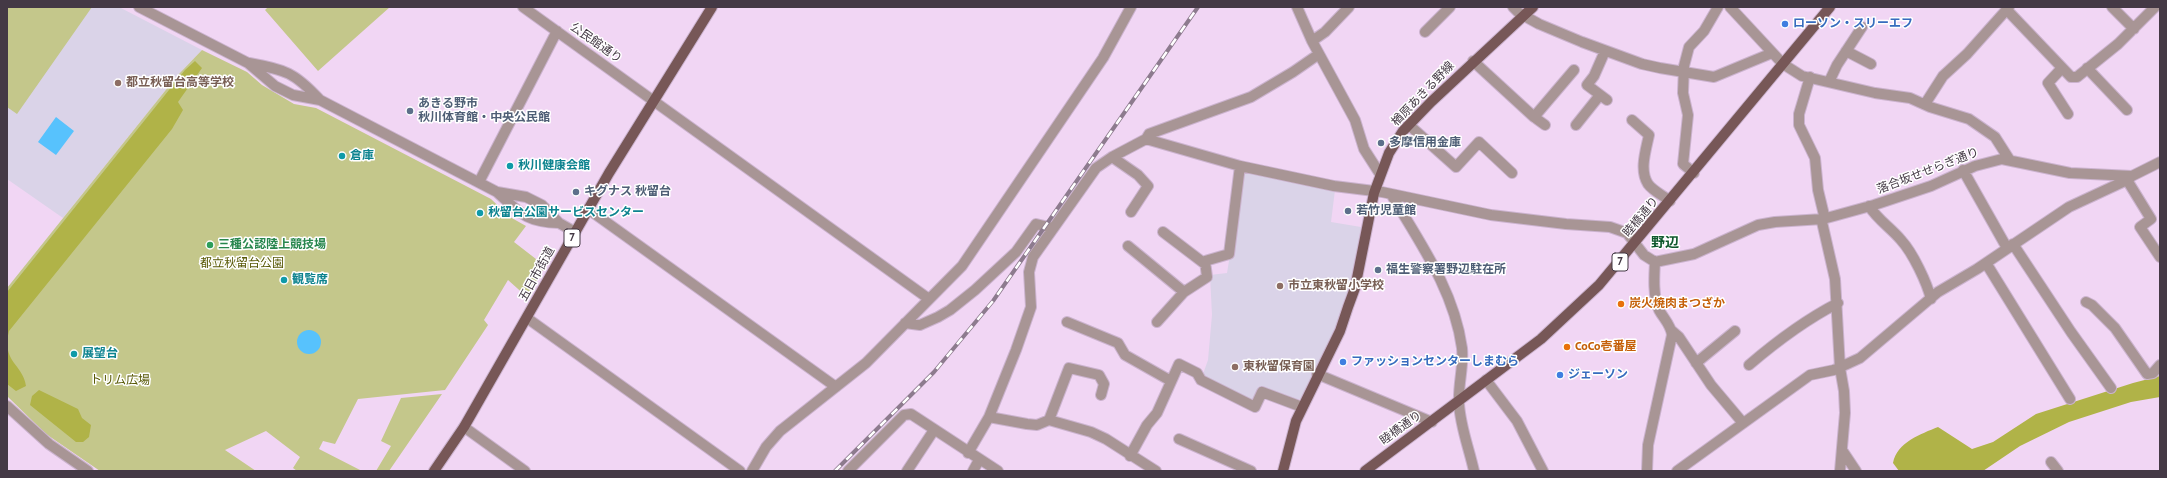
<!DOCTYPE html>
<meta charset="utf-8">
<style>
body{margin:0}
#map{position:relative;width:2167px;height:478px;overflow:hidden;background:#f1d6f4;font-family:"PT Sans",sans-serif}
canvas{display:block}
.frame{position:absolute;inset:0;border:8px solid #443945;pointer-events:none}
</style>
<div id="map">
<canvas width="2167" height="478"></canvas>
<div class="frame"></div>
</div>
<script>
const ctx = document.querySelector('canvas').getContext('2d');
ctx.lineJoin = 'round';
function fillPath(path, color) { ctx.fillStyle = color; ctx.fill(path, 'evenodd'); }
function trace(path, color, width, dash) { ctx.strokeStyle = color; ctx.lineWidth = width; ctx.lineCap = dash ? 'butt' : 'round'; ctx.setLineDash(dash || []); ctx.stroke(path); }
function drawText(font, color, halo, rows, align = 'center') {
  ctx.font = font + ' "PT Sans","Noto Sans JP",sans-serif'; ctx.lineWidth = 3; ctx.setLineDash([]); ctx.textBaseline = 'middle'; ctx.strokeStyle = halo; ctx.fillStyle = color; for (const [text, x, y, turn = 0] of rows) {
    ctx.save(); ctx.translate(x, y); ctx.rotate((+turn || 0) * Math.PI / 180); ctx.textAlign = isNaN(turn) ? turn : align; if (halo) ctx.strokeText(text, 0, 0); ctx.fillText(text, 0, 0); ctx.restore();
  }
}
fillPath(new Path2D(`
 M 7,7 L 119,7 L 202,50 L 177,76 L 63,218 L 7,179 Z
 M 1244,170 L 1335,190 L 1331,222 L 1361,227 L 1354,271 L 1336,328 L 1301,398 L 1297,401 L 1259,387 L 1255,400 L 1251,402 L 1204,377 L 1203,374 L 1208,360 L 1212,315 L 1210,275 L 1227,273 Z`), '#dad3e8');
fillPath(new Path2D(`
 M 7,7 L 92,7 L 17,114 L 7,107 Z
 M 268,7 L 390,7 L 318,71 L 265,10 Z
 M 202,50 L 247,72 L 262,85 L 294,104 L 316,108 L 491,199 L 510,217 L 526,226 L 514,242 L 545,266 L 527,297 L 508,280 L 484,320 L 488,325 L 445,390 L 358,399 L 335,444 L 323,441 L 319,449 L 362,471 L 297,471 L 293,468 L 300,457 L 266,431 L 225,450 L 256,471 L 100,471 L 46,434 L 7,396 L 7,288 L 177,76 Z
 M 442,394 L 389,471 L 376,471 L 391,446 L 381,441 L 401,398 Z`), '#c4c78b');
fillPath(new Path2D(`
 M 195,61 L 202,68 L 178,102 L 183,110 L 172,129 L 9,331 C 1,362 23,364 26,386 L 16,391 L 7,384 L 7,292 L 185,70 Z
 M 2160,376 L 2160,397 L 2131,402 L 2069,422 L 2020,446 L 1983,471 L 1899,471 L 1893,463 C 1897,442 1921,434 1938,427 L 1972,449 L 1993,442 L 2036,414 L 2133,383 Z
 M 39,390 L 78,409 L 82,418 L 91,425 L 89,437 L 83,442 L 76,442 L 30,405 L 32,396 Z`), '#b0b348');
fillPath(new Path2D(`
 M 56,117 L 74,131 L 56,155 L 38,142 Z
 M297 342a12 12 0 1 1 24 0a12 12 0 1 1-24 0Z`), '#57c2fd');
const minor = new Path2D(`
 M 139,7 L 248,63 L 275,86 L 293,95 L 320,100 L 497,192 C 520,213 526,222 559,223
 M 523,7 L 929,299
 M 1297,7 L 1312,41 L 1325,32 L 1349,7
 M 1513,7 L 1519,13 L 1539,24 L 1582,42 L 1642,64 L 1660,68 L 1714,77 L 1772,53
 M 1730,7 L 1783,64 L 1802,76 L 1875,93 L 1910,98 L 1930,107 L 1969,119 L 1995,137 L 2009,159
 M 2112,7 L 2134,29
 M 2007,10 L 2071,77 L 2077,77 L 2118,44 L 2155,7
 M 1425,32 L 1450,7
 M 1312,41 L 1355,120 L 1364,149 L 1380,174
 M 1605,51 L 1594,76 L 1587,85 L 1607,100
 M 1846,51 L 1871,64
 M 1473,61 L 1534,117 L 1574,70
 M 249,63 C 286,70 294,72 320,100
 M 2062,68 L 2048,83 L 2068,114
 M 2087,68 L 2127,110
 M 1810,77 L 1799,114 L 1799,125 L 1815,158 L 1818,190 L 1824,215 L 1822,222 L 1835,279 L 1840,368 L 1844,391 L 1845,413 L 1840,471
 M 1829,82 L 1837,65 L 1862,27
 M 1925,104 L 1943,76 L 1967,54 L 2009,7
 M 1534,117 L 1545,125
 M 1632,120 L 1649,135 C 1646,150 1639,170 1648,184 C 1653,191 1664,196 1670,201
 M 1409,125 L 1456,167 L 1479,142 L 1512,173
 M 1576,125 L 1600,95
 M 1146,139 L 1240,166 L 1334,186 L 1382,192 L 1491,215 L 1566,224 L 1610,227 L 1627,233 L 1644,255 L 1655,262 L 1694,254 L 1758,225 L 1775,222 L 1823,219 L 1874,205 L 1931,186 L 1975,166 L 2002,159 L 2070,173 L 2132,176 L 2160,162
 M 1112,157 L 1138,175 L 1148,186 L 1131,212
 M 1963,170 L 2007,248
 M 1694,173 L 1683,164 L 1688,115 L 1683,93 L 1684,66 L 1689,47 L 1704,31 L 1718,7
 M 2127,180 L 2151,219 L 2140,227 L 2160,257
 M 479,182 L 557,31
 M 497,192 L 526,197 L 542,205 L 559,223 L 575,232
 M 1391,194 C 1420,243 1454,290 1462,348 C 1464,366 1458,384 1459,403 C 1460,426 1469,448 1474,471
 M 1869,206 C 1878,220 1891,228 1901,240 C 1913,253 1927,283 1931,299
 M 588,209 L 836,387
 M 1163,232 L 1205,264
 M 2013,244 L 2071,332 L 2111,388
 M 1128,246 L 1184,292
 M 1986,263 L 2070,399
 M 2086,302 L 2092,305 L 2115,328 L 2147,374 L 2153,373 L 2160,365
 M 527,318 L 740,471
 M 1067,322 L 1118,343 L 1125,355 L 1171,381
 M 1157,322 L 1184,292 L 1207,277 L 1205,261 L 1229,254 L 1240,166
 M 905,323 L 920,325 L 938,317 L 950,310 L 975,290 L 1016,252 L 1036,224 L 1053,228
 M 1671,330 L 1679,337 L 1711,385 L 1743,423
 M 1696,363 L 1735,331
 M 1749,365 C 1777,341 1805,320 1838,303
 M 1317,374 L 1432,422
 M 1486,380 L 1517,421 L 1543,471
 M 7,406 L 49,444 L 88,471
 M 989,417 L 1027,424 L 1037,425 L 1049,420 L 1091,432 L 1106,439 L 1156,471
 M 1049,420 L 1069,368 L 1099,375 L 1104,384 L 1101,395
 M 464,427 L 525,471
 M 1179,439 L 1251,471
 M 1842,450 L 1856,471
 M 968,453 L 989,417 L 1016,350 L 1031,307 L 1029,272 L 1033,257 L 1096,168 L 1112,157 L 1146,139 L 1149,134 L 1251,97 L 1293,72 L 1319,54
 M 1130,456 L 1147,425 L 1157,413 L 1179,364 L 1197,373 L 1201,380 L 1255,407 L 1262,392 L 1302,407
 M 2051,462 L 2058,471
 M 752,471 L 766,447 L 780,431 L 866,363 L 962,266 L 1103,58 L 1131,7
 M 848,471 L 904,415 L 911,414 L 998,471
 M 907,471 L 934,430
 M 973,471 L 979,460
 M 1647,471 L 1648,445 L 1672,335 C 1671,325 1664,319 1659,310 C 1653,296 1654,278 1655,262
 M 1677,471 L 1810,375 L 1834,370 L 1860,358 L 1938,292 L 1977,269 L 2069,207 L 2127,180 L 2132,176`);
const major = new Path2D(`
 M 434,471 L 464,427 L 609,173 L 712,7
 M 1283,471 L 1296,421 L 1340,331 L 1348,307 L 1355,288 L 1374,193 L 1389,153 L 1403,131 L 1431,102 L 1533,7
 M 1365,471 L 1541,339 L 1599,285 L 1830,7`);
trace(minor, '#cbb3ce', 12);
trace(major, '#cbb3ce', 12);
trace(minor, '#a89595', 10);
trace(major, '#775757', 10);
const rail = new Path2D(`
 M 835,471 L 934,372 L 993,301 L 1198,7`);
trace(rail, '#8d7b8e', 4);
trace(rail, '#fff', 2.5, [8]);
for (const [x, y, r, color] of [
 [1785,24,4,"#3f7fe0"],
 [118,83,4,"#8d6e63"],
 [410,111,4,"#5c6f8a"],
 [1381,143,4,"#5c6f8a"],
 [342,156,4,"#0f9aa8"],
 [510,166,4,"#0f9aa8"],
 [576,192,4,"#5c6f8a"],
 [1348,211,4,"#5c6f8a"],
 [480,213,4,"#0f9aa8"],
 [210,245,4,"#2e9e5b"],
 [1378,270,4,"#5c6f8a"],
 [284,280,4,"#0f9aa8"],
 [1280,286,4,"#8d6e63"],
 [1621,304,4,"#e8710a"],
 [1567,347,4,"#e8710a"],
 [74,354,4,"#0f9aa8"],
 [1343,362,4,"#3f7fe0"],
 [1235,367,4,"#8d6e63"],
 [1560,375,4,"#3f7fe0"]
]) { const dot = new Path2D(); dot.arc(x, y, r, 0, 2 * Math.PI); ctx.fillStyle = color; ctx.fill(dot); trace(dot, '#fff', 1.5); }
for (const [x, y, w] of [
 [572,238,16],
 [1620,262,16]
]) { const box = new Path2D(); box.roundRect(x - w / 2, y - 9, w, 18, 3); ctx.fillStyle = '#fff'; ctx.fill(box); trace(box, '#443945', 1); }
drawText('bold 11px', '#443945', null, [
 ["7",572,238],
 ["7",1620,262]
]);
drawText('bold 12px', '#366cbe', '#fff', [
 ["ローソン・スリーエフ",1793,24],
 ["ファッションセンターしまむら",1351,362],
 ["ジェーソン",1568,375]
], 'left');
drawText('12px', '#443945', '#fff', [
 ["公民館通り",596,43,35],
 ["楢原あきる野線",1423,94,-46],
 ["落合坂せせらぎ通り",1928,171,-21],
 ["睦橋通り",1641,217,-50],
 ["五日市街道",537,274,-61],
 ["睦橋通り",1401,428,-36]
]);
drawText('bold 12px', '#785e54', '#fff', [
 ["都立秋留台高等学校",126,83],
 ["市立東秋留小学校",1288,286],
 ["東秋留保育園",1243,367]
], 'left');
drawText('bold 12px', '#4e5e75', '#fff', [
 ["あきる野市",418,104],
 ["秋川体育館・中央公民館",418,118],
 ["多摩信用金庫",1389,143],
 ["キグナス 秋留台",584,192],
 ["若竹児童館",1356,211],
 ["福生警察署野辺駐在所",1386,270]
], 'left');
drawText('bold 12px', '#0d838f', '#fff', [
 ["倉庫",350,156],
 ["秋川健康会館",518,166],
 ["秋留台公園サービスセンター",488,213],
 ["観覧席",292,280],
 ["展望台",82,354]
], 'left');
drawText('bold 12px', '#27864d', '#fff', [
 ["三種公認陸上競技場",218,245]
], 'left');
drawText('12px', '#585906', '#fff', [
 ["都立秋留台公園",242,264],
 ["トリム広場",120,381]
]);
drawText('bold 12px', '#c56008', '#fff', [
 ["炭火焼肉まつざか",1629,304],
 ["CoCo壱番屋",1575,347]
], 'left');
drawText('bold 14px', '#0f592d', '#fff', [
 ["野辺",1665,243]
]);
</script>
